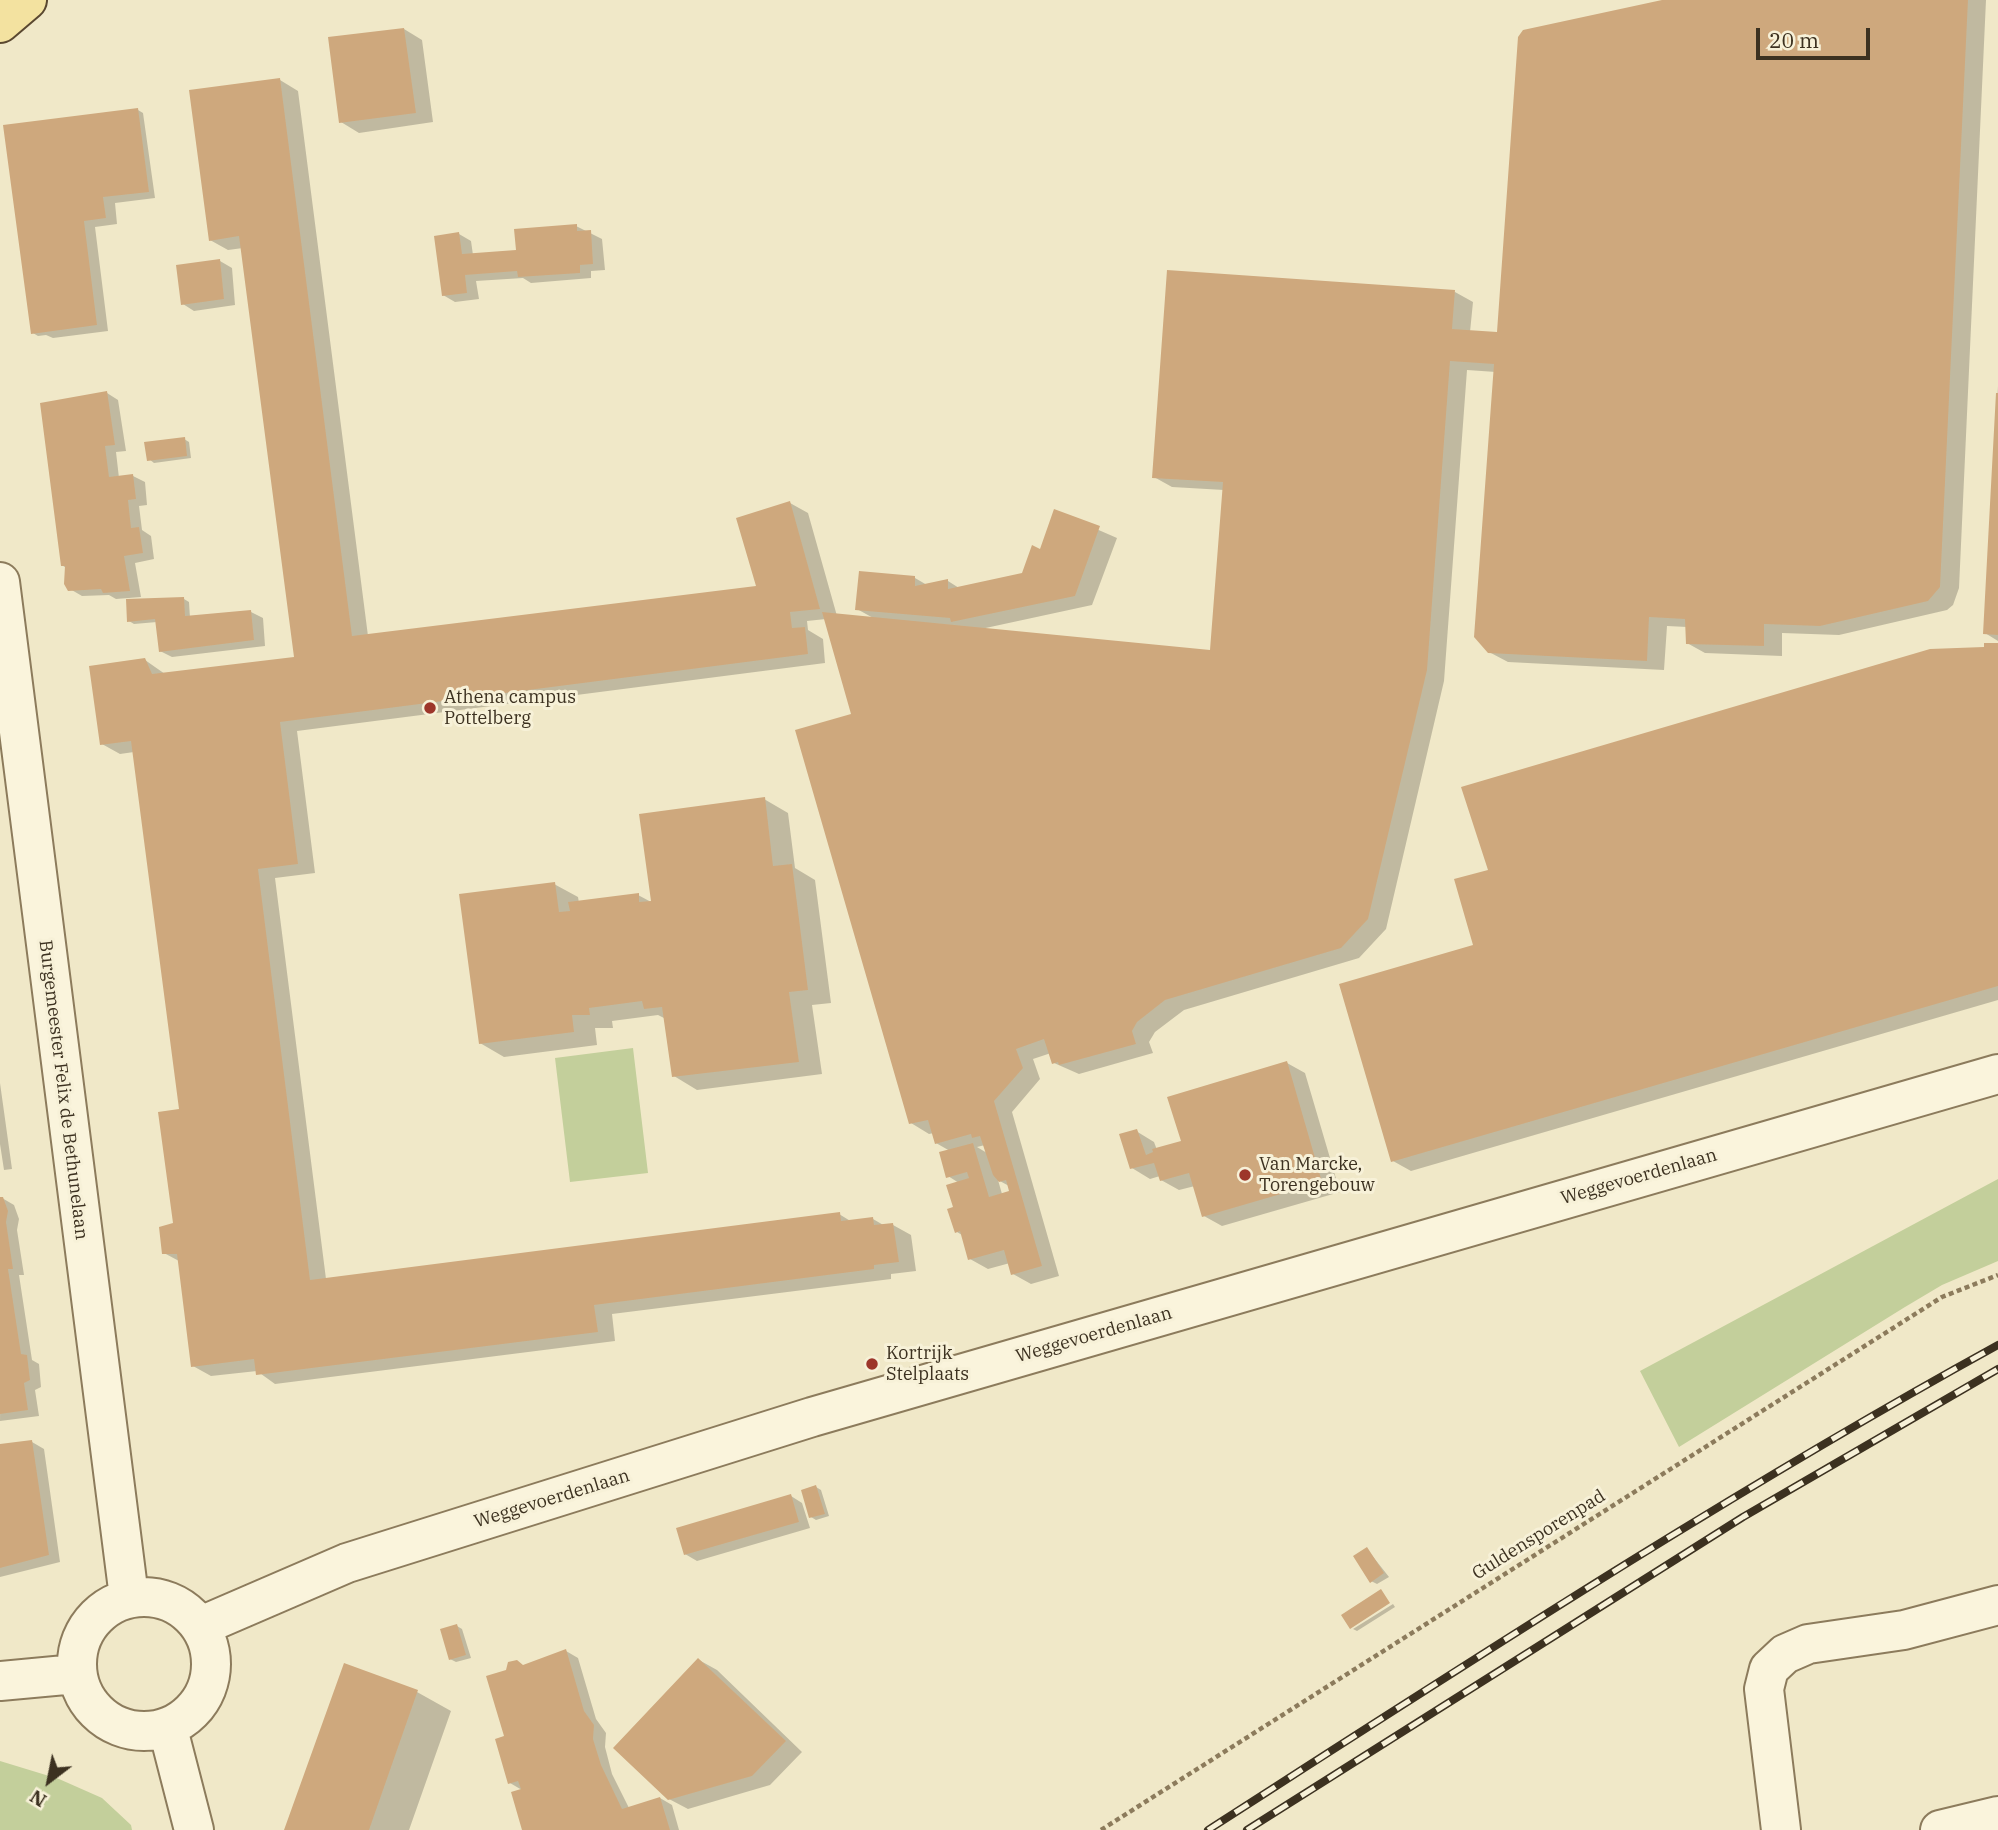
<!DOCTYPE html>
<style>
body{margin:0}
#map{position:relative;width:1998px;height:1830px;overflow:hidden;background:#f0e8c8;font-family:"IBM Plex Serif",serif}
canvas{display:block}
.north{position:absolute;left:14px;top:1746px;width:70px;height:70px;-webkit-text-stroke:5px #f7f1d8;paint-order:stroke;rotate:212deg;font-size:19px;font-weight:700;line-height:28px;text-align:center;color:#3c3120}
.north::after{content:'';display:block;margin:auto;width:24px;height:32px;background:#3c3120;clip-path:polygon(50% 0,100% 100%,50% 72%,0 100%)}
.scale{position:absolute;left:1756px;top:28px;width:114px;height:32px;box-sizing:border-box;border:4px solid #3c3120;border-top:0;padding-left:9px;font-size:21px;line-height:24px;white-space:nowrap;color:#3c3120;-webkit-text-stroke:5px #f7f1d8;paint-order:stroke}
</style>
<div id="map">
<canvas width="1998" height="1830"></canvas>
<div class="north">N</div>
<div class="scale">20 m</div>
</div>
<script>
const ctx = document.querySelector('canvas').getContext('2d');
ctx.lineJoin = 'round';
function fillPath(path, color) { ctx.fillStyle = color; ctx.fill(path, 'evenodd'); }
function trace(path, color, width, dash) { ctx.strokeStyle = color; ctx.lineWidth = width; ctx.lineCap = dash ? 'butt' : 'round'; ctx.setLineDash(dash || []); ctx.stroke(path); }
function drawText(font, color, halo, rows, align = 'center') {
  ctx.font = font + ' "IBM Plex Serif",serif'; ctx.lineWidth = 6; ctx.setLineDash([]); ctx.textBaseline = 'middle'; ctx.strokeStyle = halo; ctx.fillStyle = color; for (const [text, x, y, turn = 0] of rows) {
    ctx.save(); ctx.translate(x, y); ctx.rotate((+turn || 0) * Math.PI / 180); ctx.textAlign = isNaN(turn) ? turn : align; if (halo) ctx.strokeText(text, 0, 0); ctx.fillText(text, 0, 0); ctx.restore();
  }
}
fillPath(new Path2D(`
 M 633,1048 L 648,1173 L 570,1182 L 555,1058 Z
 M 1998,1179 L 1998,1261 L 1942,1285 L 1905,1307 L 1679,1447 L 1640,1371 Z
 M 0,1761 L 59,1779 L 102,1798 L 131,1825 L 132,1830 L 0,1830 Z`), '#c3cf9b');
fillPath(new Path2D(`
 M 1670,0 L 1986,0 L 1959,588 L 1953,605 L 1947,610 L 1839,635 L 1782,633 L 1782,656 L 1705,653 L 1687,643 L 1687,627 L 1667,626 L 1664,670 L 1508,662 L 1489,652 L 1496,372 L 1467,370 L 1444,681 L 1386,929 L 1359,958 L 1184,1010 L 1155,1032 L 1149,1042 L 1153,1053 L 1079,1074 L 1054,1063 L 1051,1053 L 1033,1059 L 1040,1079 L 1012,1112 L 1059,1276 L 1031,1284 L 1013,1274 L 1010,1263 L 988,1269 L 970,1259 L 962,1235 L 957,1232 L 955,1208 L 959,1183 L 948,1176 L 950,1151 L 936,1143 L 934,1133 L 929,1134 L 911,1123 L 853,715 L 826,619 L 807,621 L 808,630 L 823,639 L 825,663 L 297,731 L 315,873 L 275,878 L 326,1279 L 839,1214 L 852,1222 L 873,1219 L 885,1226 L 893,1225 L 911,1235 L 916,1271 L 891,1274 L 891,1279 L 612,1314 L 615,1341 L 275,1384 L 257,1371 L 211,1376 L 193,1366 L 179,1261 L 164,1253 L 175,1224 L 181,1111 L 134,752 L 120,754 L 102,744 L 145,660 L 165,674 L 296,658 L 243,248 L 228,250 L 210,240 L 280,80 L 298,91 L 368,636 L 758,588 L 790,503 L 808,513 L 837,616 L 875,619 L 857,609 L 915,578 L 927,585 L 948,581 L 959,588 L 1023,575 L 1041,551 L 1055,511 L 1117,538 L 1092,605 L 981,629 L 1212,652 L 1224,490 L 1172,487 L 1154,477 L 1455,292 L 1473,302 L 1470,332 L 1498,334 ZM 985,1145 L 987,1153 L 977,1147 ZM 998,1180 L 1009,1186 L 1011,1192 L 1002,1194 Z
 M 404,29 L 422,40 L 433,122 L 359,133 L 341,122 Z
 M 138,110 L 143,113 L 155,198 L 115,203 L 117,224 L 95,227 L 108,331 L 53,338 L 46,335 L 38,336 L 33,333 L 5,126 Z
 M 576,226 L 602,239 L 605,270 L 591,271 L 591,278 L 531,283 L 523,278 L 476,281 L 479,299 L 455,302 L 443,295 L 459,234 L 471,241 L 473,255 L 518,252 Z
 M 220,261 L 232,268 L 235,305 L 194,311 L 183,304 Z
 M 1998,386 L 1998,641 L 1985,633 Z
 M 107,393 L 118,400 L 126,451 L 116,452 L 119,478 L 133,476 L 145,482 L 147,505 L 139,506 L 142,530 L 151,536 L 154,559 L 135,563 L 141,597 L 116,599 L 109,595 L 82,596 L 70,589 L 66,568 L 62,565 Z
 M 184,439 L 189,442 L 191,458 L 154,463 L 149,459 Z
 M 184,599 L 189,602 L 190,618 L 251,612 L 263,618 L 265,646 L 172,657 L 160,651 L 157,622 L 134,624 L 129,621 Z
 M 1998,645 L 1998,1000 L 1411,1171 L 1393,1161 L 1476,946 L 1491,871 Z
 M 764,799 L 788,813 L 795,868 L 815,880 L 831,1003 L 812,1005 L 822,1074 L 697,1090 L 674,1076 L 666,1019 L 658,1015 L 612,1021 L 613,1028 L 595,1028 L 597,1045 L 504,1057 L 480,1043 L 554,884 L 578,897 L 579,903 L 638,895 L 653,903 Z
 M 1287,1063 L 1305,1073 L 1340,1192 L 1222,1226 L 1204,1216 L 1195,1186 L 1179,1190 L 1161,1180 L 1160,1176 L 1150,1179 L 1132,1168 L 1136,1131 L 1154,1142 L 1157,1150 L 1183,1142 Z
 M 0,1083 L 12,1169 L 4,1170 L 0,1144 Z
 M 2,1198 L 14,1205 L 19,1219 L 17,1230 L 24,1275 L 19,1275 L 32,1360 L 39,1364 L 41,1387 L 35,1390 L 39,1416 L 0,1421 Z
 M 32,1442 L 44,1449 L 60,1562 L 0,1577 L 0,1446 Z
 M 816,1487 L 821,1490 L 829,1516 L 816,1520 L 811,1517 Z
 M 791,1496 L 802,1503 L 810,1528 L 697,1561 L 685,1554 Z
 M 1367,1549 L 1389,1577 L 1377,1584 L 1371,1581 Z
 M 1393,1604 L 1395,1607 L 1357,1631 L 1353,1629 Z
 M 457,1626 L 462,1629 L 471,1658 L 456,1662 L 450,1659 Z
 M 566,1651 L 578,1658 L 596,1719 L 606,1733 L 605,1747 L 612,1774 L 629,1808 L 660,1798 L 672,1805 L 679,1830 L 524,1830 L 522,1790 L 510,1783 L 506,1737 L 525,1666 Z
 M 699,1660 L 717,1670 L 802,1752 L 770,1785 L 688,1809 L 669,1799 Z
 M 417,1692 L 451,1711 L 409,1830 L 286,1830 Z`), '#0003');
fillPath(new Path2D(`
 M 1662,0 L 1968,0 L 1940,587 L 1928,601 L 1820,626 L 1764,624 L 1764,646 L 1686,644 L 1685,619 L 1649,617 L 1647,661 L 1488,653 L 1474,637 L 1494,364 L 1450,361 L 1427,670 L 1368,919 L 1341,948 L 1165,1000 L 1137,1022 L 1132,1031 L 1136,1044 L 1059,1065 L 1058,1062 L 1052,1064 L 1044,1039 L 1016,1049 L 1023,1068 L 994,1101 L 1042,1266 L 1011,1275 L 1004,1250 L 968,1260 L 960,1231 L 955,1233 L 947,1209 L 953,1207 L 946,1185 L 969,1178 L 967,1172 L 946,1178 L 939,1152 L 973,1143 L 989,1197 L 1009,1191 L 1006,1180 L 999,1182 L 993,1175 L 980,1136 L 972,1138 L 971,1134 L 935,1144 L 928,1120 L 909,1124 L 795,730 L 851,714 L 822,612 L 1210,650 L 1223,482 L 1152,478 L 1167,270 L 1455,290 L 1452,329 L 1497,332 L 1518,37 L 1523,30 Z
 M 404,28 L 416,113 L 339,123 L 328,37 Z
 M 280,78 L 352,636 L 756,586 L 736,518 L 790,501 L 820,609 L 790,612 L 792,628 L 805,627 L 808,654 L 280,722 L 298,864 L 258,869 L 310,1280 L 840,1212 L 841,1221 L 873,1217 L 874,1225 L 893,1223 L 899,1262 L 874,1265 L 874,1269 L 594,1305 L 598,1332 L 256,1375 L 254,1359 L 191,1367 L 177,1254 L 162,1254 L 159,1227 L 173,1223 L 158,1112 L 179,1109 L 131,741 L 100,745 L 89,666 L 145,658 L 152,674 L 294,657 L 239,236 L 209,241 L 189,90 Z
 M 138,108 L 149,192 L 103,197 L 106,218 L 84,221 L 97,325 L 31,334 L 3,125 Z
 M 577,224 L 577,231 L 591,230 L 593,264 L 580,265 L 580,273 L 518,277 L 517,271 L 465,275 L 467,293 L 442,296 L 434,236 L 459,232 L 462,254 L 516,250 L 514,229 Z
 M 220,259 L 224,299 L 181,305 L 176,265 Z
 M 107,391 L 115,445 L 105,446 L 109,477 L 133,474 L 136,499 L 128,500 L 131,528 L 139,527 L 143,553 L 124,556 L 130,591 L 103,593 L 101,589 L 68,591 L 64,584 L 65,566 L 61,566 L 40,403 Z
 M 1996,393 L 1998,393 L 1998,635 L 1983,634 Z
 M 185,437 L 187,456 L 147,461 L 144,442 Z
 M 1054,509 L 1100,526 L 1075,596 L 951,622 L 950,618 L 855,610 L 859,571 L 915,576 L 915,586 L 948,579 L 948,589 L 1022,573 L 1032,545 L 1040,549 Z
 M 184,597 L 185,616 L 251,610 L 254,640 L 159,652 L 155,619 L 127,622 L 126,599 Z
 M 1984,643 L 1998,643 L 1998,986 L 1391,1162 L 1339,984 L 1473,945 L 1454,879 L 1488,870 L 1461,787 L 1930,649 L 1984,647 Z
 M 765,797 L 773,866 L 792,864 L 808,990 L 789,992 L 799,1062 L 672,1077 L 662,1007 L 644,1009 L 642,1001 L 589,1008 L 590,1015 L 572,1015 L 574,1032 L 479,1044 L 459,894 L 555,882 L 559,912 L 570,911 L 568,902 L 639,893 L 639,902 L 651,901 L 639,814 Z
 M 1287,1061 L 1322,1182 L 1202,1217 L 1189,1173 L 1160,1181 L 1154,1163 L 1130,1169 L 1119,1134 L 1137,1129 L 1146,1155 L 1153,1152 L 1152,1149 L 1181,1141 L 1167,1097 Z
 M 0,1197 L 3,1197 L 8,1211 L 6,1222 L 13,1269 L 8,1269 L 21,1354 L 27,1355 L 30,1380 L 24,1383 L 28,1410 L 0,1414 Z
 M 32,1440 L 49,1555 L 0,1568 L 0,1444 Z
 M 816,1485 L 825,1514 L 809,1518 L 801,1490 Z
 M 791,1494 L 799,1522 L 684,1555 L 676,1528 Z
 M 1367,1547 L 1384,1573 L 1370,1583 L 1353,1556 Z
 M 1381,1589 L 1390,1603 L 1350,1629 L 1341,1615 Z
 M 457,1624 L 466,1655 L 449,1660 L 440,1629 Z
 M 566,1649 L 584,1711 L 594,1725 L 593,1739 L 601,1765 L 622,1809 L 660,1797 L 670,1830 L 522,1830 L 511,1792 L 521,1789 L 518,1781 L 508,1784 L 495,1739 L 504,1736 L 486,1676 L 506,1670 L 508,1662 L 517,1660 L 523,1665 Z
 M 698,1658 L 786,1741 L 752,1776 L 668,1800 L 613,1748 Z
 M 344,1663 L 418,1690 L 369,1830 L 284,1830 Z`), '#cea87d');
const minor = new Path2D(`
 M 0,582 L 129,1597
 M77 1664a67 67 0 1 1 134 0a67 67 0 1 1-134 0Z
 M 201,1626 L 347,1563 L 812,1417 L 1998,1074
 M 0,1681 L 76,1674
 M 168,1729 L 194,1830
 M 1781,1830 L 1764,1689 L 1769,1669 L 1785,1654 L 1808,1644 L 1904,1630 L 1998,1605
 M 1940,1830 L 1998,1816`);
const major = new Path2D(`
 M 0,23 L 27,0`);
trace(minor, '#8c7b5c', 42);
trace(major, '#5a4830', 42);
trace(new Path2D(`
 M 1101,1830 L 1942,1297 L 1998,1275`), '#8c7b5c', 4.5, [5, 3.5]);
trace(minor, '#faf4dc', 38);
trace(major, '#f3e2a0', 38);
const rail = new Path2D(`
 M 1208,1830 C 1468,1663 1727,1494 1998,1345
 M 1247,1830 L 1743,1517 L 1998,1369`);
trace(rail, '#3c3120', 8);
trace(rail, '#f7f1d8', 5, [16]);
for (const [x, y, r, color] of [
 [430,708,7,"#9d362a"],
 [1245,1175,7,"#9d362a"],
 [872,1364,7,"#9d362a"]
]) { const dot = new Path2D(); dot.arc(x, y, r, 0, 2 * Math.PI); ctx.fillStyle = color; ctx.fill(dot); trace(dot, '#f7f1d8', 2.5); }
drawText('18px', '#3c3120', '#f7f1d8', [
 ["Athena campus",444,698],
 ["Pottelberg",444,719],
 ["Van Marcke,",1259,1165],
 ["Torengebouw",1259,1186],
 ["Kortrijk",886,1354],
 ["Stelplaats",886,1375]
], 'left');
drawText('18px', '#3c3120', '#f7f1d8', [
 ["Burgemeester Felix de Bethunelaan",63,1090,83],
 ["Weggevoerdenlaan",1639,1177,-16],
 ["Weggevoerdenlaan",1094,1335,-16],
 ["Weggevoerdenlaan",552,1499,-17],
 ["Guldensporenpad",1539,1535,-32]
]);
</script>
